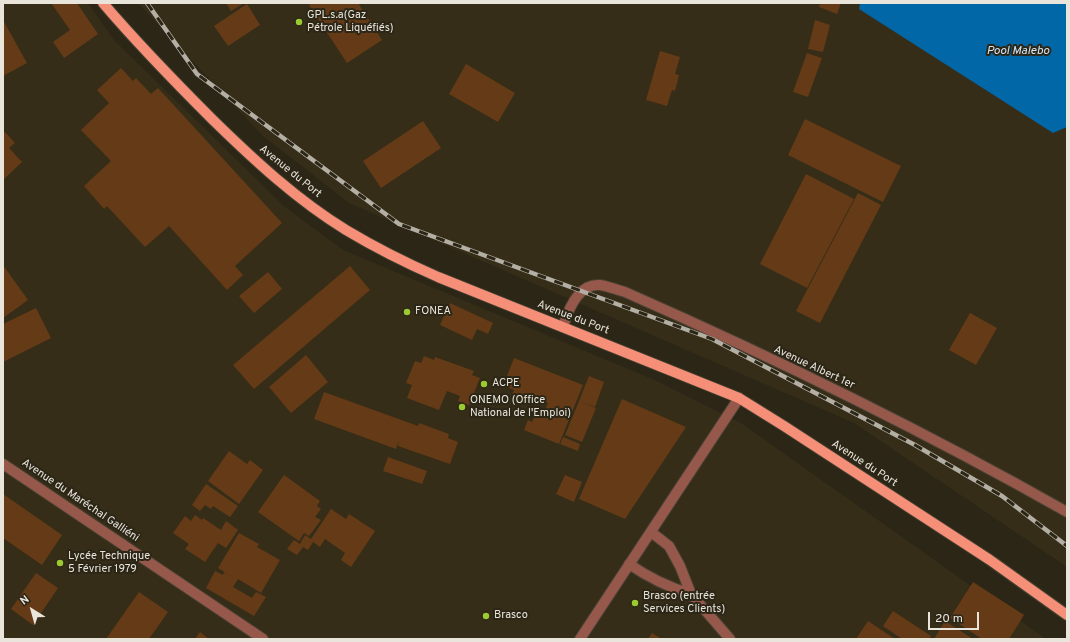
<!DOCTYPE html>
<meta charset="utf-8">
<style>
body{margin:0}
#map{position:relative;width:1070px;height:642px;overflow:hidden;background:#2c2617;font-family:Overpass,sans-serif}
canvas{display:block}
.frame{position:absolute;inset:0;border:4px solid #e9e5db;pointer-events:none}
.north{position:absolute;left:12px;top:590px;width:40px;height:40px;-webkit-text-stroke:3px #2c2617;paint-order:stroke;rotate:323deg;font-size:11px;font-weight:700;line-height:16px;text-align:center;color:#e9e5db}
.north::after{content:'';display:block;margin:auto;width:14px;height:18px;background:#e9e5db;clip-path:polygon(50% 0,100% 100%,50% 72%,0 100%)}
.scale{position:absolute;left:928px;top:612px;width:51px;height:18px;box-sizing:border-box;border:2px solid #e9e5db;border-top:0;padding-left:5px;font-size:12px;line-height:14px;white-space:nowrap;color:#e9e5db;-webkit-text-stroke:3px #2c2617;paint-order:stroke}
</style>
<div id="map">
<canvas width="1070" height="642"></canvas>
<div class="frame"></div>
<div class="north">N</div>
<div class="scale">20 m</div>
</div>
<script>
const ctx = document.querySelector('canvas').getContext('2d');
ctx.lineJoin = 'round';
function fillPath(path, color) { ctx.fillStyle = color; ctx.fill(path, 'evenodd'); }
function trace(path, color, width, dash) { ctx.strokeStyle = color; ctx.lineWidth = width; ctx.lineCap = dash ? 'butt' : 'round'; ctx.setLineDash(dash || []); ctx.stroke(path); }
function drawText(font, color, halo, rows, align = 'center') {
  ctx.font = font + ' Overpass,sans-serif'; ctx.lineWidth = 4; ctx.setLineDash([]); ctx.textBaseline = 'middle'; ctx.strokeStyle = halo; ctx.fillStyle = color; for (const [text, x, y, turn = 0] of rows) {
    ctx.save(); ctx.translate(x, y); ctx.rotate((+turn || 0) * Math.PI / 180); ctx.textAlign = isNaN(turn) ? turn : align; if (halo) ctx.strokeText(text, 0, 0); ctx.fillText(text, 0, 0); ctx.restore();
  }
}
fillPath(new Path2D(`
 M 3,3 L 88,3 L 114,40 L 285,207 L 343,250 L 657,381 L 741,423 L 1046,639 L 3,639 Z
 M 138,3 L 926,3 L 1067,94 L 1067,567 L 854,423 L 349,203 L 263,136 Z`), '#352d17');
fillPath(new Path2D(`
 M 860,3 L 1067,3 L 1067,127 L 1053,133 L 859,9 Z`), '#0267a7');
fillPath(new Path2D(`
 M 51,3 L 77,3 L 98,34 L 64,58 L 53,42 L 70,30 Z
 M 226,3 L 244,3 L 231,11 Z
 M 312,3 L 358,3 L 382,40 L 347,63 L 309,5 Z
 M 820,3 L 841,3 L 837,14 L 819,7 Z
 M 247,4 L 260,25 L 228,46 L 214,26 Z
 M 3,20 L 27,63 L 3,76 Z
 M 815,20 L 830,25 L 823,52 L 808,49 Z
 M 660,51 L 680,57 L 675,74 L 679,75 L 675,91 L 672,90 L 667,106 L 646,100 Z
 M 807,53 L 822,58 L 808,97 L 793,92 Z
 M 466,64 L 515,93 L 498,122 L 449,94 Z
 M 121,68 L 133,81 L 136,78 L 151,94 L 158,88 L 282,223 L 235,266 L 243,275 L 227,290 L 169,226 L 145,247 L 107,206 L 104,209 L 84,186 L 111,161 L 81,130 L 109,103 L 97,90 Z
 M 805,119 L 901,166 L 883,202 L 788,155 Z
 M 423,121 L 441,148 L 381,188 L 363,161 Z
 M 5,132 L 15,143 L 9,148 L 22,162 L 3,180 L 3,134 Z
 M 806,174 L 854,199 L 807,288 L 760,264 Z
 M 858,193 L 881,205 L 820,323 L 796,311 Z
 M 3,265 L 28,300 L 3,318 Z
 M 350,266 L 370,290 L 254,389 L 233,365 Z
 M 268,272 L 282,289 L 254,313 L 239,296 Z
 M 450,303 L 493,323 L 488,334 L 477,329 L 472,340 L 440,325 Z
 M 36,308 L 51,338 L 3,362 L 3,324 Z
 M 970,313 L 997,328 L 976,365 L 949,350 Z
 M 306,355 L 328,382 L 291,413 L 269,387 Z
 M 424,356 L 434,360 L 435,357 L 474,371 L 472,375 L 480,378 L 469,405 L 458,401 L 460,396 L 447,391 L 439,410 L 407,398 L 412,385 L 406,383 L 415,361 L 421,363 Z
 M 514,358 L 583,385 L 559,444 L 524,430 L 528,420 L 532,422 L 536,412 L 543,415 L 548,403 L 527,395 L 526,400 L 512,394 L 514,390 L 503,386 Z
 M 589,376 L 604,382 L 595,407 L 579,401 Z
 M 324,392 L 418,426 L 419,423 L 449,434 L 448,438 L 458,442 L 450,464 L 398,446 L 399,440 L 396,449 L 314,419 Z
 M 622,399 L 686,427 L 625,519 L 579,499 Z
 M 579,401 L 596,408 L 582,442 L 565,435 Z
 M 563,437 L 580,444 L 578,451 L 560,444 Z
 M 229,451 L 247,464 L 250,460 L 263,470 L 239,504 L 208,481 Z
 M 388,457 L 427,471 L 422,484 L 383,471 Z
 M 284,475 L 320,501 L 317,506 L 321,509 L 315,517 L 321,520 L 309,536 L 304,533 L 299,541 L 258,512 Z
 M 565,475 L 582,482 L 574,502 L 556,494 Z
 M 206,484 L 238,506 L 230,517 L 213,506 L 211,509 L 205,505 L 200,511 L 192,505 Z
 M 3,494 L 62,535 L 42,565 L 3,538 Z
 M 331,509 L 346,519 L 349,514 L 375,531 L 351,567 L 341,560 L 345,553 L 325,539 L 320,547 L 313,542 L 308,550 L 303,547 L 297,555 L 287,549 L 294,540 L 300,544 L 305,535 L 311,539 Z
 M 195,515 L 202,520 L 203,518 L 221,530 L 226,521 L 238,530 L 226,548 L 218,543 L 205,562 L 185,549 L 189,544 L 173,533 L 185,516 L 191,521 Z
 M 239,533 L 259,544 L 257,547 L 280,560 L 261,593 L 238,579 L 233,587 L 252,598 L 256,592 L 266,597 L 254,616 L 206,588 L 215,571 L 223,575 L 224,572 L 236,579 L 218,568 Z
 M 36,573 L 58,588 L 33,625 L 11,609 Z
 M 973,582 L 1024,615 L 1009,639 L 982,639 L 950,618 Z
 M 139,592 L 168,612 L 149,639 L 106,639 Z
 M 893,611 L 931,636 L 929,639 L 902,639 L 883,626 Z
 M 868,621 L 895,639 L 856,639 Z
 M 945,621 L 973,639 L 934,639 Z
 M 200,632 L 209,639 L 195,639 Z
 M 652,633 L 662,639 L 648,639 Z`), '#653a17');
const minor = new Path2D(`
 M 563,327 C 568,310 578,283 600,285 C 608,286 617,290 625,292 C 775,358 924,431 1067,512
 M 3,464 L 263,639
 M 651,532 L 669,546 L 680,566 L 691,594 L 730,639
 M 629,564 C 649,578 668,587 691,594
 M 580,639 L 739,398`);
const major = new Path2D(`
 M 103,3 C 138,44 175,82 213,120 C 254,160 297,200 346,230 C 376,248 406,263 438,277 L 739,398 L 784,426 L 990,560 L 1067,615`);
trace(minor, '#464132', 12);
trace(major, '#464132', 12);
trace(minor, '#95584a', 10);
trace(major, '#f58f78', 10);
const rail = new Path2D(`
 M 147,3 L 197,74 L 399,224 L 712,339 L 915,445 L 1002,496 L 1067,546`);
trace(rail, '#b4afa4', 4.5);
trace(rail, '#2c2617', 3, [9]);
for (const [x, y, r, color] of [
 [299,22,4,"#9cca31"],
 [407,312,4,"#9cca31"],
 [484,384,4,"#9cca31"],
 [462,407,4,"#9cca31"],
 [60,563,4,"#9cca31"],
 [635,603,4,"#9cca31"],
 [486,616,4,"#9cca31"]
]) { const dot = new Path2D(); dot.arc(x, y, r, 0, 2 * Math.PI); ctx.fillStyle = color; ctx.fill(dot); trace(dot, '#2c2617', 1.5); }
drawText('11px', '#e9e5db', '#2c2617', [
 ["GPL.s.a(Gaz",307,16],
 ["Pétrole Liquéfiés)",307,29],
 ["FONEA",415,312],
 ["ACPE",492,384],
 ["ONEMO (Office",470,401],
 ["National de l'Emploi)",470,414],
 ["Lycée Technique",68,557],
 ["5 Février 1979",68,570],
 ["Brasco (entrée",643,597],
 ["Services Clients)",643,610],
 ["Brasco",494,616]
], 'left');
drawText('11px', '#e9e5db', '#2c2617', [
 ["Avenue du Port",290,172,39],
 ["Avenue du Port",573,318,21],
 ["Avenue Albert 1er",814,368,25],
 ["Avenue du Port",864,464,33],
 ["Avenue du Maréchal Galliéni",80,501,34]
]);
drawText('italic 12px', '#d2e5f6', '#2c2617', [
 ["Pool Malebo",1018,52]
]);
</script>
